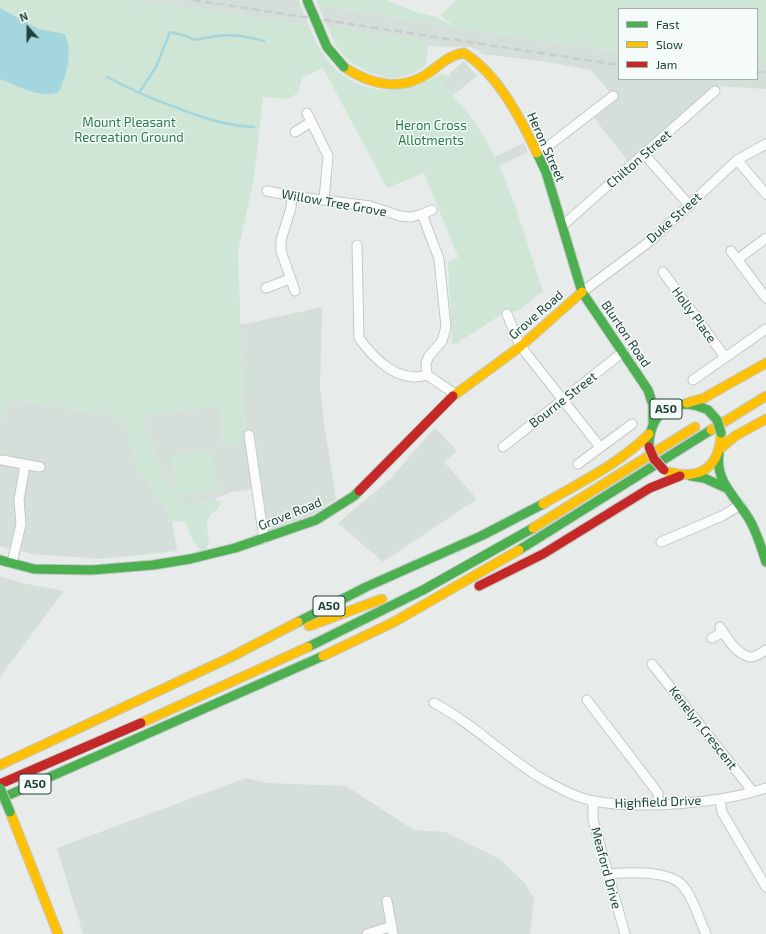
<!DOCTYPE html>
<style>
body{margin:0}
#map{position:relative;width:766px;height:934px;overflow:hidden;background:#e7ecea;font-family:"Exo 2",sans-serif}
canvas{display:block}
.legend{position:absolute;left:618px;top:8px;width:140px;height:72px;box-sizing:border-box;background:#f5fbf8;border:1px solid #a0b1ac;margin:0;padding:5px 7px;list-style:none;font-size:12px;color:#214339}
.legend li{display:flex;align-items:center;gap:8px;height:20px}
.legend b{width:20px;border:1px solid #a0b1ac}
.north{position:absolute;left:8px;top:8px;width:40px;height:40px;-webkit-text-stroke:3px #f5fbf8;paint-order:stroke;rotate:339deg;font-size:11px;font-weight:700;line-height:16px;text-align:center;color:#214339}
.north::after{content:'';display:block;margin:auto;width:14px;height:18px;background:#214339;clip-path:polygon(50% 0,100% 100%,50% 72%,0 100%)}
</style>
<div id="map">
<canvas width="766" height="934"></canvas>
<ul class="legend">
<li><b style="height:5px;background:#4caf50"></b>Fast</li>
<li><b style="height:5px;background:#ffc107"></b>Slow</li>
<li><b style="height:5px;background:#c62828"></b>Jam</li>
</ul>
<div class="north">N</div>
</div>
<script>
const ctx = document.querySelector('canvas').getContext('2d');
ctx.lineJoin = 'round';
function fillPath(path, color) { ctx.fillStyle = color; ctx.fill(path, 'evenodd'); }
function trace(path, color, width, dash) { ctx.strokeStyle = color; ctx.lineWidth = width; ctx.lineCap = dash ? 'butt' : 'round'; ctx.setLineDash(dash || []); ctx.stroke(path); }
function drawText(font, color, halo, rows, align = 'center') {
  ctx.font = font + ' "Exo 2",sans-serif'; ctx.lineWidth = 3; ctx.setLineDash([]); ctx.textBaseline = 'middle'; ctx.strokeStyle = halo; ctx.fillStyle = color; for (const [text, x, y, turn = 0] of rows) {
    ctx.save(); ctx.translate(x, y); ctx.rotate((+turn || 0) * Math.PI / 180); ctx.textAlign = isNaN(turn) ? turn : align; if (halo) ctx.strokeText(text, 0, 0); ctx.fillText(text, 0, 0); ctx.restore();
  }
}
fillPath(new Path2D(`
 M 132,0 L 298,0 L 309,25 L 184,8 Z
 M 318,5 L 496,34 L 619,52 L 619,79 L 757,79 L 757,61 L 766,62 L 766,89 L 715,86 L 628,161 L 594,118 L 616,100 L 591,70 L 540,61 L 482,54 L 480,51 L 470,47 L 428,46 L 426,65 L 416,72 L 401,77 L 371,73 L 356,65 L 344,55 L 335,44 Z
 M 464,61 L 477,76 L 453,95 L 442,83 L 450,76 L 449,74 Z
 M 524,143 L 528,152 L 499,166 L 494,157 Z
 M 322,307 L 320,387 L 324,423 L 336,499 L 316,513 L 290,524 L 267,531 L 255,434 L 245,434 L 240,325 Z
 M 11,399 L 124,418 L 137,468 L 168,512 L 172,521 L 177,551 L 101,559 L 32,554 L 0,546 L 0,422 Z
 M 219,406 L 224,445 L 245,443 L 254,489 L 231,492 L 215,499 L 186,506 L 174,495 L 158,463 L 148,433 L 143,425 L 144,422 L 136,416 Z
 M 435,427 L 457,451 L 444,462 L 477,499 L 383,562 L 338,523 L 390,479 Z
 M 0,576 L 22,583 L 64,591 L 0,677 Z
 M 246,778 L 268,783 L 346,786 L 414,830 L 445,832 L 500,859 L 524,882 L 534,899 L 530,934 L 83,934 L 57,848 Z`), '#d4dfda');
fillPath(new Path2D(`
 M 0,0 L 132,0 L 309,25 C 330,87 383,107 440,74 L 450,76 L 442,83 C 454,97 467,111 477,126 C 510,175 524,236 543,291 L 518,311 L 504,313 L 452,346 L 448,263 L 458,257 L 424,173 L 387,188 L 323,68 L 302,78 L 298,93 L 288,99 L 263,97 L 254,178 L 238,252 L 245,443 L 224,446 L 219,406 L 146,415 L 146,420 L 143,424 C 151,436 153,450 158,462 C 165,478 173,496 186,506 L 215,499 L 221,502 C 220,510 213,511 209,517 C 203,528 214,541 205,551 L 199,550 L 192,539 L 185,522 L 172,521 L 168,512 L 137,468 L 123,418 L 11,399 L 0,422 Z
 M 316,0 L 387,0 L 416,12 L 434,16 L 453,26 L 441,15 L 456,0 L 766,0 L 766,62 L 757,61 L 757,9 L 619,9 L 619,52 L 496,34 L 318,5 Z
 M 328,27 L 428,40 L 426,65 C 419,70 410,75 401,77 C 378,81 347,65 335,44 C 332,39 331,33 328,27 Z
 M 212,451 L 218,491 L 178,495 L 171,456 Z`), '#cfe6d6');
fillPath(new Path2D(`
 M 0,8 L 39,29 L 65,34 C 73,54 67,73 59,92 C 40,99 18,86 0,79 Z`), '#a4d6dd');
trace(new Path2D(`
 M 107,77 C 131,90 155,100 180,109 C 205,119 228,126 254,127
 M 139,93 L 156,67 L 170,32 L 186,36 L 194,40 C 222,34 236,33 264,41`), '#a4d6dd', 2.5);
const street = new Path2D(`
 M 307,113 L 328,156 L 324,199
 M 295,132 L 311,122
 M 538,154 L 613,96
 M 644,154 L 690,206
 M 737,160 L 766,194
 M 267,191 L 292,196 L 370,206 L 400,216 L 411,217 L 422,214 L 439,259 L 446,327 L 442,341 L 429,356 L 426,363 L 427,375
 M 292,196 L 291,208 L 281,240 L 281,251 L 295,291
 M 422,214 L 432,210
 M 562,226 L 715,91
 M 357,245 L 359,338 C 374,359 399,384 427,375 L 455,394
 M 731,251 L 766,298
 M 738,259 L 766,238
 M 663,272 L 725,357
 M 266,288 L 290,279
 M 582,292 L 653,239 L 737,160 L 766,144
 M 507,314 L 518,341 L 526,353 L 600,447
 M 693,380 L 766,329
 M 249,435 L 264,539
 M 503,447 L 623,352
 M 2,460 L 40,467
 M 578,464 L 632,424
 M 661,542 L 722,516 L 740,505
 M 12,563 L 21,524 L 19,500 L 25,465
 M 720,627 C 726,637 738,657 752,657 C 756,657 762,652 766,650
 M 712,638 L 723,632
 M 652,664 L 753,792
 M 587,700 L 658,793 L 658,804
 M 434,703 C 474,724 505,757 544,780 C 559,788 577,798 594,801 C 640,810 722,803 766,788
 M 720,799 L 722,812 L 766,887
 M 593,801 L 593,820 L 625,934
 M 609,874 C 628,872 669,870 683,886 C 694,899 699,919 706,934
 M 387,901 L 393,934
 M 367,934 L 392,926`);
const fast = new Path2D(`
 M 537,153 L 546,172 L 582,292 L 648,390 L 653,405 L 653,422
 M 649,444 C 651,409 677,396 708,410
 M 719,454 C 715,482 736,497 749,519 C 757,532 761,547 766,562
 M 691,476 L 704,478 L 726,488
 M 519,550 L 711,430
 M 0,560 L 34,569 L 92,570 L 153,565 L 190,559 L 235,548 L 316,520 L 354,496 L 359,491
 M 298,622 L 366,587 L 481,536 L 543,504
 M 308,647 L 423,590 L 533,528
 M 0,799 L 323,656`);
const slow = new Path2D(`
 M 344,67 C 369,84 400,92 427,74 C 439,66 448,55 464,53 C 497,73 521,119 537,153
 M 453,396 L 521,346 L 582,292
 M 687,403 L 704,398 L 766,363
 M 711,430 L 766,396
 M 721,448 L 735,436 L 766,419
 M 669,472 C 701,481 720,466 721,433
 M 543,504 C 579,483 619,464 649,434
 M 533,528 L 695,427
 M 309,626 L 382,599
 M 323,656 L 394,622 L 519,550
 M 141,723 L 308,647
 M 0,765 L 229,658 L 298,622
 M 10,812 L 58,934`);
const jam = new Path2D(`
 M 359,491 L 453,396
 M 479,586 L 543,554 L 650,488 L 680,476
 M 0,784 L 141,723`);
trace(street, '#c4c9c7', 11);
trace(fast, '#c2cac7', 11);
trace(slow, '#c2cac7', 11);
trace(jam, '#c2cac7', 11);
trace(street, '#fbfcfc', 9);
trace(fast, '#4caf50', 9);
trace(slow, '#ffc107', 9);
trace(jam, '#c62828', 9);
trace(new Path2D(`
 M 193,0 L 619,65
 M 757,72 L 766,72`), '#c8cdcb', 2.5, [8, 4]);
const fastBridge = new Path2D(`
 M 307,0 L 327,47 L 344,67
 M 708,410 L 717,420 L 721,433
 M 0,788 L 10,812`);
const jamBridge = new Path2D(`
 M 649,447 L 654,459 L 664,470`);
trace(fastBridge, '#c2cac7', 11, []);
trace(jamBridge, '#c2cac7', 11, []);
trace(fastBridge, '#4caf50', 9);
trace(jamBridge, '#c62828', 9);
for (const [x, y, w] of [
 [666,409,32],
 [329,606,32],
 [35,784,32]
]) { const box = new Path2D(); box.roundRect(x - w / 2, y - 10, w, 20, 3); ctx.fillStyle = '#f5fbf8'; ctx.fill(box); trace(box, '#214339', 1); }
drawText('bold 12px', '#214339', null, [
 ["A50",666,409],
 ["A50",329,606],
 ["A50",35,784]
]);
drawText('13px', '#277e47', '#f5fbf8', [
 ["Mount Pleasant",129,123],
 ["Recreation Ground",129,138],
 ["Heron Cross",431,126],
 ["Allotments",431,141]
]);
drawText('13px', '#214339', '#f5fbf8', [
 ["Heron Street",546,147,66],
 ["Chilton Street",639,159,-41],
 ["Willow Tree Grove",334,203,10],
 ["Duke Street",674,218,-42],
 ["Grove Road",536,315,-41],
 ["Holly Place",694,315,54],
 ["Blurton Road",626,334,56],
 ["Bourne Street",563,400,-38],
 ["Grove Road",290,514,-22],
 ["Kenelyn Crescent",703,728,52],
 ["Highfield Drive",658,802,-2],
 ["Meaford Drive",606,868,75]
]);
</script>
